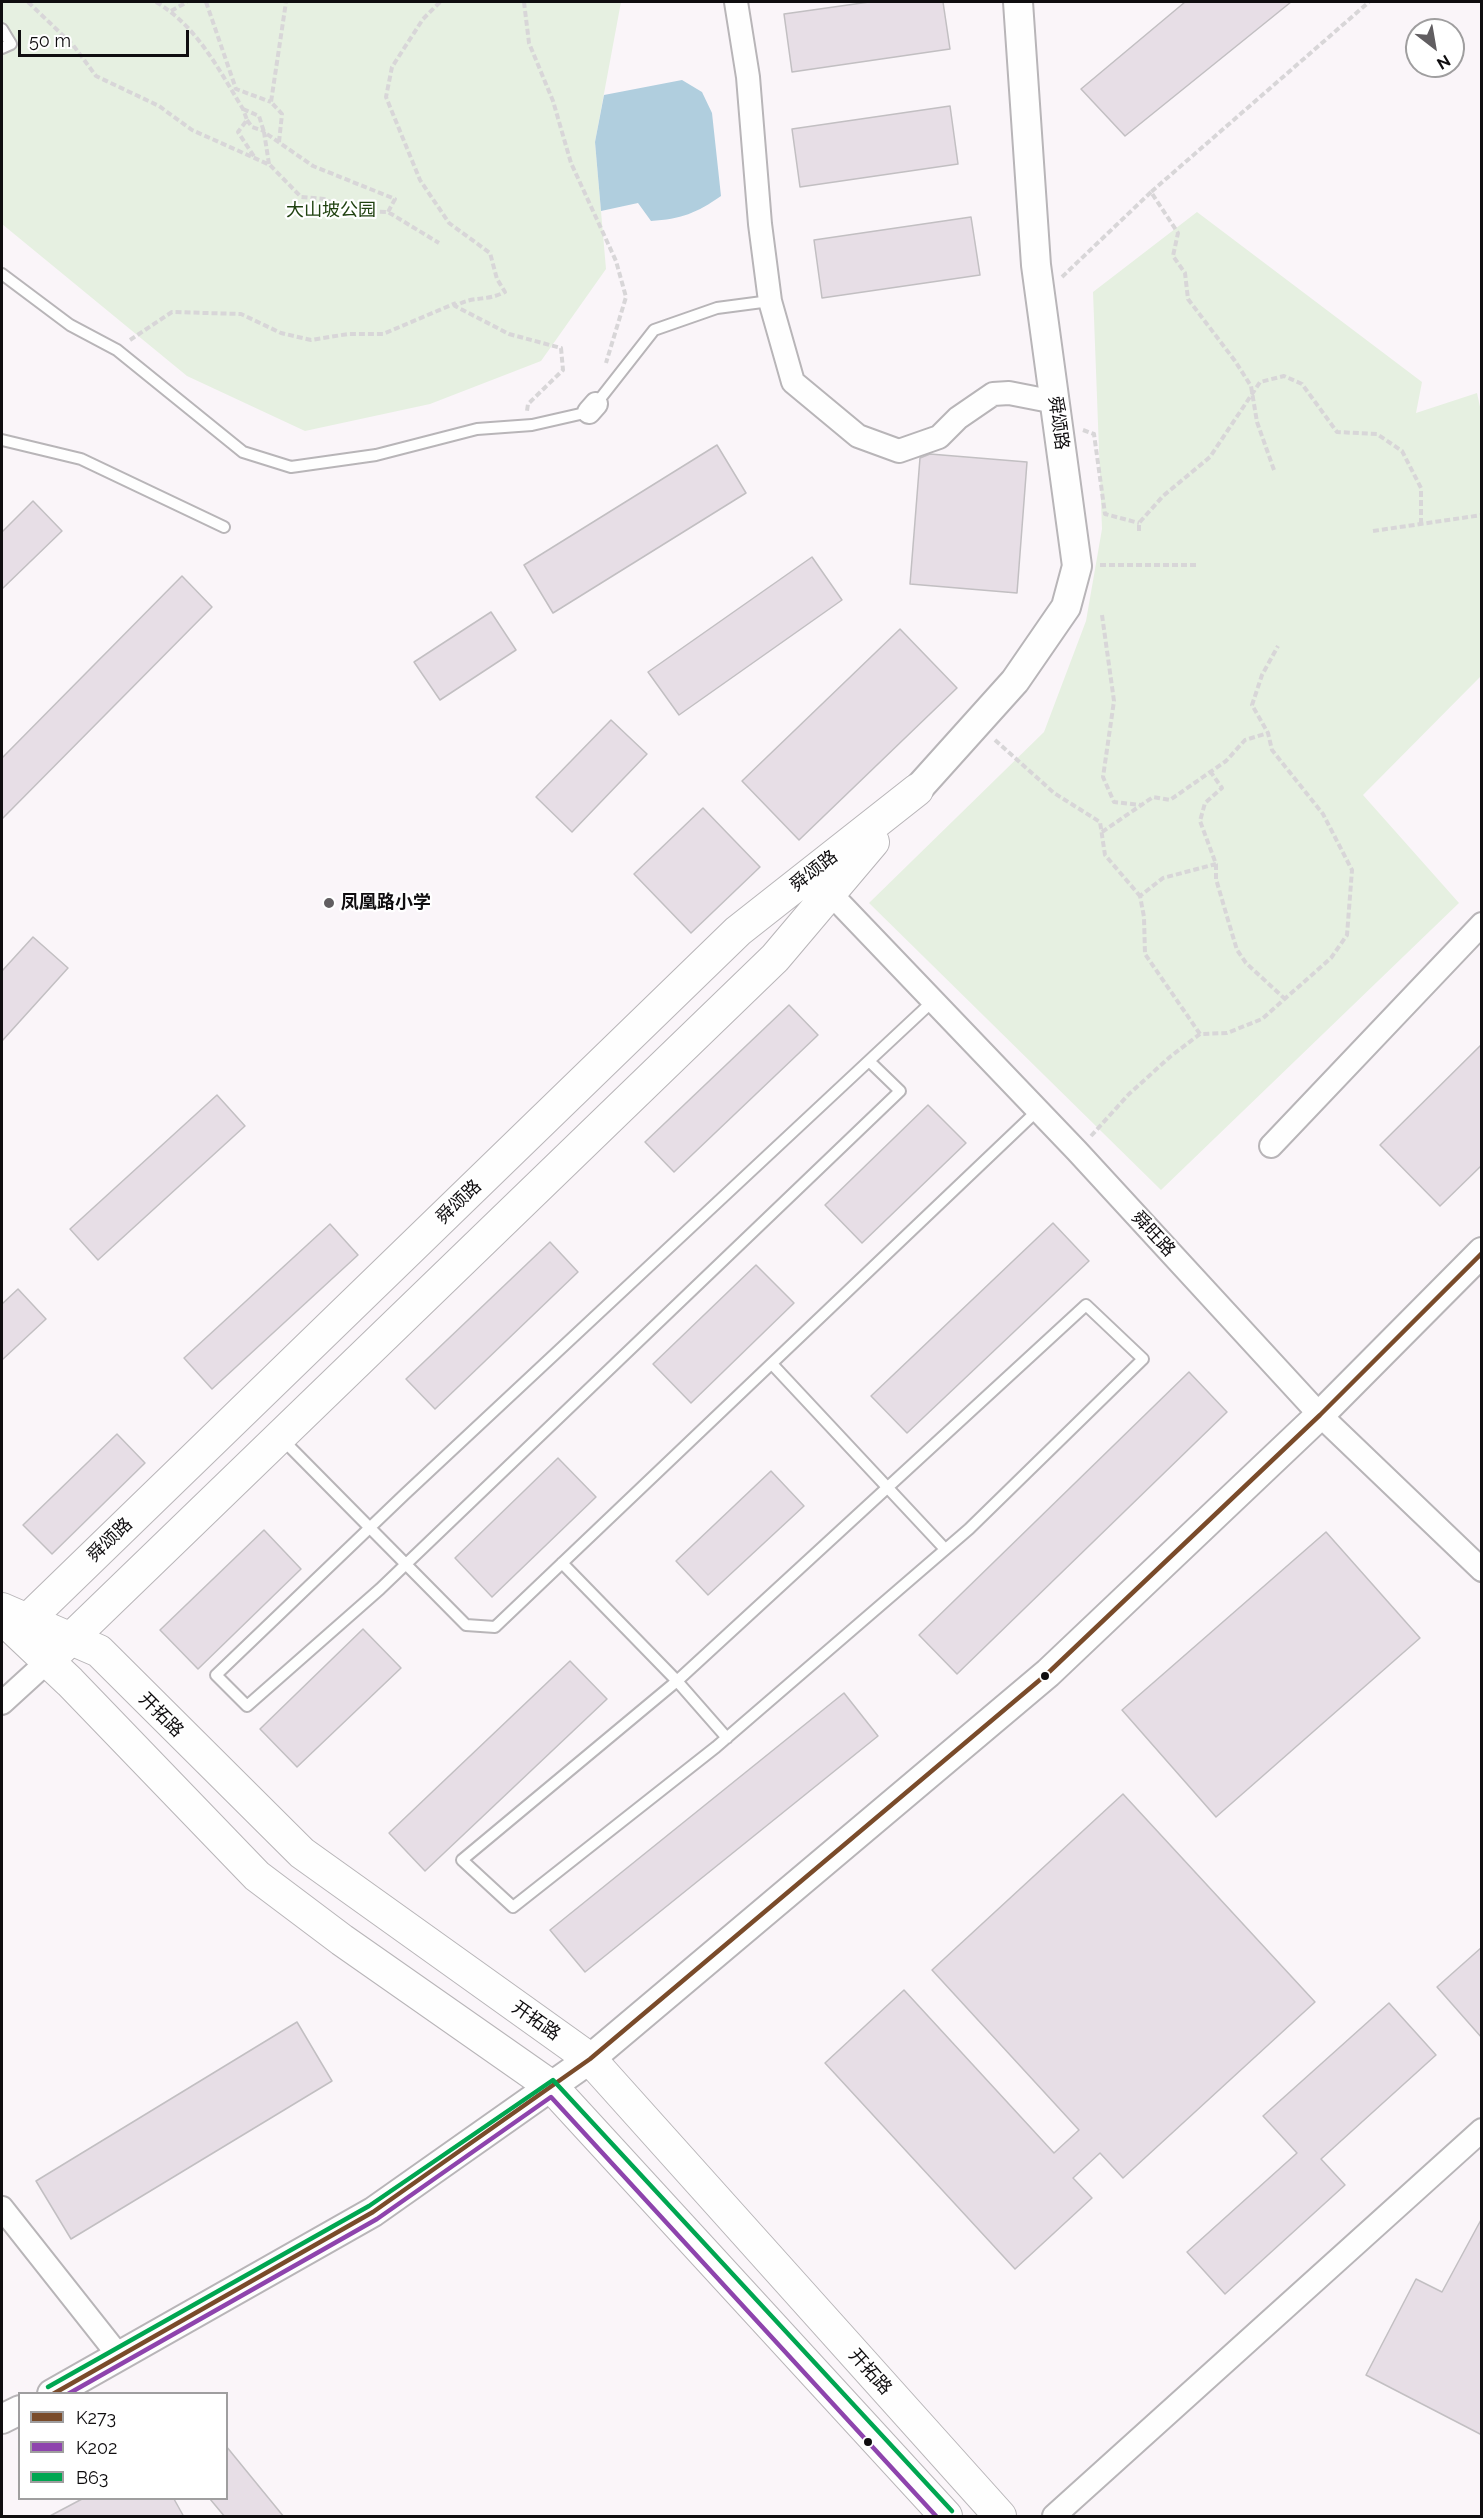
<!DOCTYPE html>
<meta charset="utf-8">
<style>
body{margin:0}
#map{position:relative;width:1483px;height:2518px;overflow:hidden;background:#faf5f9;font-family:Raleway,sans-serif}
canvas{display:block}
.frame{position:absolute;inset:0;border:3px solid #0f0d0f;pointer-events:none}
.legend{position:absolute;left:18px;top:2392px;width:210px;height:108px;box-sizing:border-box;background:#fff;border:2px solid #9f9e9f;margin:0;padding:8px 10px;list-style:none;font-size:18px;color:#0f0d0f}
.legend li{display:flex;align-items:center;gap:12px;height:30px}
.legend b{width:30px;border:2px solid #9f9e9f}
.north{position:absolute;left:1405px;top:18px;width:60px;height:60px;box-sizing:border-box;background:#fff;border:2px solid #9f9e9f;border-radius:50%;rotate:149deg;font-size:16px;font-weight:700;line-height:24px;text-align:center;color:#0f0d0f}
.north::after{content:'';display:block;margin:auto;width:21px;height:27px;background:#615e61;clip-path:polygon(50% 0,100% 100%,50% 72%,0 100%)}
.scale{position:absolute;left:18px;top:30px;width:171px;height:27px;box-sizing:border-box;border:3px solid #0f0d0f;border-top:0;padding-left:8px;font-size:18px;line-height:21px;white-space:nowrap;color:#0f0d0f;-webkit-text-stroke:4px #fff;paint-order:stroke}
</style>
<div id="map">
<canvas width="1483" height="2518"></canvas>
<div class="frame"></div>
<ul class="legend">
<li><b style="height:8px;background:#7a4b2a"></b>K273</li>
<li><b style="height:8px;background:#8e44ad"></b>K202</li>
<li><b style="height:8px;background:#00a651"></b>B63</li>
</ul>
<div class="north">N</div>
<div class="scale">50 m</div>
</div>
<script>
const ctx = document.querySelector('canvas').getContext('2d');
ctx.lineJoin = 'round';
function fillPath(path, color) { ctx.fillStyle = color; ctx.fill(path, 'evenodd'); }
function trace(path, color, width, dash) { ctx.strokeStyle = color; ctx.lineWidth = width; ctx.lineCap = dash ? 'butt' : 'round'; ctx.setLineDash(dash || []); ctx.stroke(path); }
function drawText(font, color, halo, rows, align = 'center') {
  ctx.font = font + ' Raleway,"Noto Sans SC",sans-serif'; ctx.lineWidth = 4.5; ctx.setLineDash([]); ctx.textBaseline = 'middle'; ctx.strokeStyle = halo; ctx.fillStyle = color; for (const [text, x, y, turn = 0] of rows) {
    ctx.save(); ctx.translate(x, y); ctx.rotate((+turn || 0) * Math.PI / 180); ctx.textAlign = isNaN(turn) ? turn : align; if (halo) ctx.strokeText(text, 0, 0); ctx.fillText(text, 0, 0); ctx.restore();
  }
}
fillPath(new Path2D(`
 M 2,2 L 621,2 L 595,142 L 606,269 L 541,361 L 430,404 L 305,431 L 187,376 L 2,224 Z
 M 1197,212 L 1422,382 L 1416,413 L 1477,393 L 1482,416 L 1482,675 L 1363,795 L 1459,903 L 1161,1190 L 869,903 L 1044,732 L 1086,621 L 1102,529 L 1093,292 Z`), '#e6f0e1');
fillPath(new Path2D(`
 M 682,80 L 702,92 L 712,113 L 721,196 C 697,213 681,219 651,221 L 638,203 L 601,211 L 595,142 L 604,95 Z`), '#b0cede');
const building = new Path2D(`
 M 869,2 L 943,2 L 950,49 L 792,72 L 784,14 Z
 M 1185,2 L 1291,2 L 1125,136 L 1081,89 Z
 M 950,106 L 958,164 L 800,187 L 792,129 Z
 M 971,217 L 980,275 L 822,298 L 814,240 Z
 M 717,445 L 746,493 L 553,613 L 524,565 Z
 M 930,454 L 1027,462 L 1017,593 L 910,584 L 920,458 Z
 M 33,501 L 62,531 L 2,589 L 2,532 Z
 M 812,557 L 842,600 L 679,715 L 648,672 Z
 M 182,576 L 212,607 L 2,819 L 2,758 Z
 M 491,612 L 516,650 L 440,700 L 414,662 Z
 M 900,629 L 957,688 L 799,840 L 742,781 Z
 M 611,720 L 647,754 L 572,832 L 536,797 Z
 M 703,808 L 760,867 L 691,933 L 634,874 Z
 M 33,937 L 68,968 L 2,1041 L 2,971 Z
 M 789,1005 L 818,1035 L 674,1172 L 645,1142 Z
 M 1482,1044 L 1482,1165 L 1440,1206 L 1380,1145 Z
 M 217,1095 L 245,1126 L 98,1260 L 70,1229 Z
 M 928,1105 L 966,1143 L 862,1243 L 825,1205 Z
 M 1053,1223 L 1089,1261 L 907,1433 L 871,1396 Z
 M 330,1224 L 358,1255 L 212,1389 L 184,1358 Z
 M 550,1242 L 578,1272 L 435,1409 L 406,1379 Z
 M 756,1265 L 794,1303 L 691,1403 L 653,1364 Z
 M 18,1289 L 46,1319 L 2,1360 L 2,1304 Z
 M 1189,1372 L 1227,1412 L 957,1674 L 919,1635 Z
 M 117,1434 L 145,1463 L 52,1554 L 23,1525 Z
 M 558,1458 L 596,1497 L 492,1597 L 455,1558 Z
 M 771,1471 L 804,1506 L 708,1595 L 676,1561 Z
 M 264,1530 L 301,1569 L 198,1669 L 160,1630 Z
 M 1326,1532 L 1420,1638 L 1216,1817 L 1122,1710 Z
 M 363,1629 L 401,1668 L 297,1767 L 260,1729 Z
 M 570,1661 L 607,1699 L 425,1871 L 389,1833 Z
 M 844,1693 L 878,1736 L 585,1972 L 550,1930 Z
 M 1123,1794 L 1315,2002 L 1123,2178 L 1100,2153 L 1073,2178 L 1092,2198 L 1015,2269 L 825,2063 L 904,1990 L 1054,2153 L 1079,2130 L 932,1970 Z
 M 1482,1947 L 1482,2038 L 1437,1987 Z
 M 1389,2003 L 1436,2055 L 1321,2159 L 1345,2185 L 1225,2294 L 1187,2252 L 1297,2153 L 1263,2116 Z
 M 297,2022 L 332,2081 L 71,2239 L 36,2181 Z
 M 1482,2218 L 1482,2435 L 1366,2375 L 1416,2279 L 1442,2292 Z
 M 226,2446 L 284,2517 L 225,2517 L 210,2499 L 226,2499 Z
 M 82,2499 L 174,2499 L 184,2517 L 48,2517 Z`);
fillPath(building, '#e7dee6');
trace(building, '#c2bfc2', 1.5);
const service = new Path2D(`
 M 2,29 L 11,44 L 2,48
 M 2,274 L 70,325 L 117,350 L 243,452 L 291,467 L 376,455 L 477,429 L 532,425 L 589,412
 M 596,404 L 654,330 L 717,308 L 770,301
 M 2,440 L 81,459 L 224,527
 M 869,1061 L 900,1091 L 380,1589 L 247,1706 L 216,1675 L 405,1494 L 933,1001
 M 1086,1305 L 1143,1359 L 969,1529 L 716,1747 L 513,1907 L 462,1860 L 677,1681 Z
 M 772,1364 L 945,1549
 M 282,1439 L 466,1625 L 495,1627 L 1038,1110
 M 562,1563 L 677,1681 L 727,1738`);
const minor = new Path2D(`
 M 736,2 L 748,77 L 760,224 L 770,301 L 793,382 L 858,436 L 899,451 L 939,437 L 958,418 L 993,394 L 1009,393 L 1055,402
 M 589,412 L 596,404
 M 830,893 L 1077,1151 L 1320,1415 L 1482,1570
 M 1271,1146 L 1482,924
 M 2,1703 L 48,1661
 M 2,2208 L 119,2356
 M 1054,2516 L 1482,2130`);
const tertiary = new Path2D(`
 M 917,790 L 1015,681 L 1066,607 L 1077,566 L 1036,265 L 1018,2
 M 52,2394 L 373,2212 L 590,2059 L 1048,1673 L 1320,1415 L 1482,1252
 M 2,2419 L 20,2410`);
const secondary = new Path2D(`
 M 2,1609 L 99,1651 L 302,1853 L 590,2059 L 1000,2516
 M 2,1618 L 70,1682 L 257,1876 L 342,1940 L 552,2087 L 946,2516
 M 16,1631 L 738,931 L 917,790
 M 57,1652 L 775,958 L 873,842`);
trace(service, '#b8b5b8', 14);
trace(minor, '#b8b5b8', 26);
trace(tertiary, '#b8b5b8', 32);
trace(secondary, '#b8b5b8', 34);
trace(new Path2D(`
 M 28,2 L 73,45 L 96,76 L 159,106 L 192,130 L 270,165 L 301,197 L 324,199 L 351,211 L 388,212 L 439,243
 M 156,2 C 197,26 219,70 243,109 L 247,120 L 238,132 L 255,158
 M 206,2 L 236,89 L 271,102
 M 440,2 L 423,19 L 392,67 L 386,97 L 420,180 L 449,223 L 490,253 L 497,279 L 505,292 C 485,302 475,295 455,306 L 509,334 L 561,348 L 563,370 L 528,404 L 527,411
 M 524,2 L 529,43 L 553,101 L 571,163 L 616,261 L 626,297 L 606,363
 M 171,11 L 187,2
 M 243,109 L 259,116 L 264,132
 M 247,120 L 252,127 L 264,131
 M 279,142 L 282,114 L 271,102 L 286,2
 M 269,164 L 264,132 L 313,166 L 395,199 L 388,212
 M 1062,277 L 1151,192
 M 130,340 L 172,312 L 241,314 L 281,333 L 311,340 L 348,334 L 383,334 L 456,303
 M 1083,430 L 1094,434 L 1105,514 L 1139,523
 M 1274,470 L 1257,422 L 1251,386 L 1235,361 L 1188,299 L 1185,273 L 1173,256 L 1178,233 L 1151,192 L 1369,2
 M 1139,531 L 1139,523 L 1163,496 L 1210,457 L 1260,382 L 1284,376 L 1302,384 L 1337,432 L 1377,434 L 1402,451 L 1421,488 L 1421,524
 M 1373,531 L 1482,515
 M 1100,565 L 1198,565
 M 1102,615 L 1114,701 L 1103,777 L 1114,802 L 1141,805
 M 995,740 L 1054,793 L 1100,822 L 1105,855 L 1140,896
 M 1210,771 L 1222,788 L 1205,803 L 1200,821 L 1216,864 L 1216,879 L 1228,920 L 1237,950 L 1246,963 L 1285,999
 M 1102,832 L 1153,797 L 1170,800 L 1226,761 L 1245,740 L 1268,733
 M 1200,1034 L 1145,954 L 1144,917 L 1140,896 L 1163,878 L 1216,864
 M 1091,1136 L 1129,1094 L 1171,1056 L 1200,1034 L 1227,1033 L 1262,1019 L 1331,958 L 1347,935 L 1352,870 L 1323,814 L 1272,750 L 1268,733 L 1252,705 L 1262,675 L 1278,646`), '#d8d6d8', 4, [6, 3]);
trace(service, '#fefefe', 10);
trace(minor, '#fefefe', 22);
trace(tertiary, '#fefefe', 28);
trace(secondary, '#fefefe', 32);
trace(new Path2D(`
 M 53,2394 L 373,2212 L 590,2059 L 1048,1673 L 1320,1415 L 1482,1253`), '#7a4b2a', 4.5);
trace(new Path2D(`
 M 68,2394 L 377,2219 L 551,2097 L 936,2516`), '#8e44ad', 4.5);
trace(new Path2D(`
 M 48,2387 L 369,2206 L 553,2080 L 952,2511`), '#00a651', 4.5);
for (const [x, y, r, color] of [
 [329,903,6,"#615e61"],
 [1045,1676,5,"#0f0d0f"],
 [868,2442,5,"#0f0d0f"]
]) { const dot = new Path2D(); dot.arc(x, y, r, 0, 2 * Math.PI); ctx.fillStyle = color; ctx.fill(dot); trace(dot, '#fff', 2); }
drawText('18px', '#204210', '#fff', [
 ["大山坡公园",331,211]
]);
drawText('18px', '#0f0d0f', '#fff', [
 ["舜颂路",1058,423,82],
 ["舜颂路",814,871,-38],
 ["舜颂路",459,1202,-44],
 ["舜旺路",1153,1234,47],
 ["舜颂路",110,1540,-44],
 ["开拓路",161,1715,45],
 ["开拓路",536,2021,35],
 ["开拓路",870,2372,48]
]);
drawText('bold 18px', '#0f0d0f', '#fff', [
 ["凤凰路小学",341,903]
], 'left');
</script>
